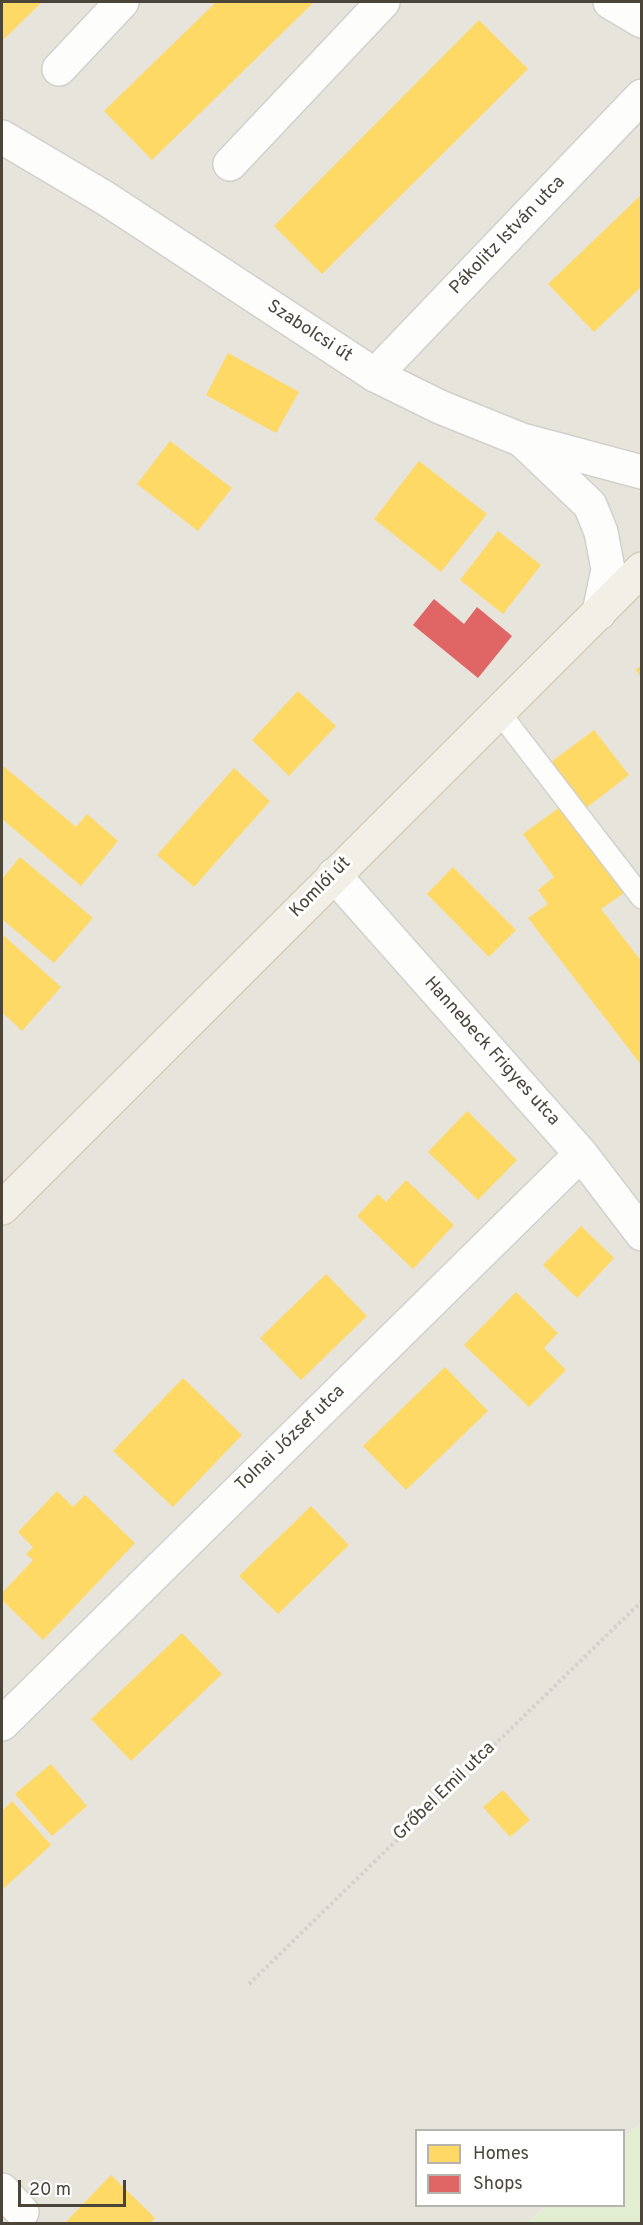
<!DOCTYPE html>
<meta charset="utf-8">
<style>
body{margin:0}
#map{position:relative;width:643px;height:2225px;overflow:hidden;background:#f4f2ee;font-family:Overpass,sans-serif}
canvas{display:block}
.frame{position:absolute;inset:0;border:3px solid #4b4439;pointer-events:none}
.legend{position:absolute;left:415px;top:2129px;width:210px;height:78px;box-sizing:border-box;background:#fff;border:2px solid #b7b4b0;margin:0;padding:8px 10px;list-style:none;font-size:18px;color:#4b4439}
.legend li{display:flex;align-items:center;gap:12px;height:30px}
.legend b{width:30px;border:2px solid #b7b4b0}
.scale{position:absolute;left:18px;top:2180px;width:108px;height:27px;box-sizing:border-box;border:3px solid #4b4439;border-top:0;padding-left:8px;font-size:18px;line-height:21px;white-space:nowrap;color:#4b4439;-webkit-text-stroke:4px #fff;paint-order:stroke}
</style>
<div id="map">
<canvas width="643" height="2225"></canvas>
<div class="frame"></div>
<ul class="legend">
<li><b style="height:16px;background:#ffd966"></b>Homes</li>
<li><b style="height:16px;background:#e06666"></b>Shops</li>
</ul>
<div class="scale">20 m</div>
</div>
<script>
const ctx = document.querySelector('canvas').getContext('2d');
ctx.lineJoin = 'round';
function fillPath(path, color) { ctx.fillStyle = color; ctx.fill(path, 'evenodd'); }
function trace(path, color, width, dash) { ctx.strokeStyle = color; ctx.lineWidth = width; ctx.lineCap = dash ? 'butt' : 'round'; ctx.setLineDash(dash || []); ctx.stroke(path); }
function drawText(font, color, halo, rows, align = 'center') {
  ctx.font = font + ' Overpass,sans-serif'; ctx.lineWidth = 6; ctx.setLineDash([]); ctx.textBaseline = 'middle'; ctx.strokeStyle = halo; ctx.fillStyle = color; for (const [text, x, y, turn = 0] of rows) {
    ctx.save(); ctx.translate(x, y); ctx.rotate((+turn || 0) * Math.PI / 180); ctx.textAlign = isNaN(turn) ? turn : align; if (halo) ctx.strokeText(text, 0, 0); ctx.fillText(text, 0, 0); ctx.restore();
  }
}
fillPath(new Path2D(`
 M 2,2 L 641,2 L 641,2122 L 624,2138 L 624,2130 L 416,2130 L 416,2206 L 547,2206 L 526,2223 L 2,2224 Z`), '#e7e4dc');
fillPath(new Path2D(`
 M 641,2122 L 641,2223 L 526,2223 L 547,2206 L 624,2206 L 624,2138 Z`), '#e1eecf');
fillPath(new Path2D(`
 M 2,2 L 42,2 L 2,41 Z
 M 216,2 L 314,2 L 152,160 L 104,111 Z
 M 479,20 L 528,69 L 322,274 L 274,226 Z
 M 642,194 L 642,286 L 594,332 L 548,284 Z
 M 228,353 L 299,392 L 276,433 L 206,395 Z
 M 170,441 L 232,488 L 198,531 L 137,484 Z
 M 419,461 L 487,514 L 441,572 L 374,519 Z
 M 498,531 L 541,565 L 503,614 L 460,580 Z
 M 642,664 L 642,679 L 636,670 Z
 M 298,691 L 336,726 L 289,776 L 252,740 Z
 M 594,730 L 629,775 L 586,808 L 551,762 Z
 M 2,765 L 76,827 L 87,814 L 118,841 L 81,886 L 2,819 Z
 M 234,768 L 270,801 L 194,887 L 157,855 Z
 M 560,807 L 624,893 L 601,909 L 642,962 L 642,1066 L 528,918 L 548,904 L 538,890 L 554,877 L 523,834 Z
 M 20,857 L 93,918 L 54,963 L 2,919 L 2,879 Z
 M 453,867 L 516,930 L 489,957 L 427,894 Z
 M 2,934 L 61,987 L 22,1031 L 2,1012 Z
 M 467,1111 L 517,1160 L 478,1200 L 428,1152 Z
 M 406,1180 L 454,1225 L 413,1269 L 357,1216 L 378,1194 L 386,1202 Z
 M 581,1226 L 614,1258 L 577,1298 L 543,1265 Z
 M 326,1274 L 367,1316 L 301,1380 L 260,1338 Z
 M 516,1292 L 558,1333 L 544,1348 L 566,1370 L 529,1407 L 464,1345 Z
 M 445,1367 L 488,1411 L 406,1490 L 363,1446 Z
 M 183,1378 L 242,1435 L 173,1507 L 113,1451 Z
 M 57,1491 L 73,1507 L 85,1495 L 135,1543 L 43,1640 L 2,1600 L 2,1593 L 33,1560 L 26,1554 L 33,1547 L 18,1532 Z
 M 311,1506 L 349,1545 L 278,1614 L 239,1576 Z
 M 182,1633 L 222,1674 L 131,1761 L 91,1719 Z
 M 51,1764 L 87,1806 L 52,1836 L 15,1794 Z
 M 503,1790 L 530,1820 L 510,1837 L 483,1807 Z
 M 12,1801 L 51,1845 L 2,1890 L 2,1811 Z
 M 111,2175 L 155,2218 L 150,2224 L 64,2224 Z`), '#ffd966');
fillPath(new Path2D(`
 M 434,599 L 464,624 L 477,607 L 512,636 L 478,678 L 413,625 Z`), '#e06666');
const service = new Path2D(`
 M 499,712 L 642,898`);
const minor = new Path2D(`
 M 610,2 L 642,21
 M 59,69 L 122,2
 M 230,164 L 383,2
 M 375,375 L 642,96
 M 334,875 L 581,1154 L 642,1234
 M 2,1724 L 581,1154
 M 2,2190 L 22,2212`);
const tertiary = new Path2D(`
 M 2,137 L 105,198 L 375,375 L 440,407 L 522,440 L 642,472
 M 523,441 L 590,505 L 601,532 L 608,569 L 599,613`);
const primary = new Path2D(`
 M 2,1208 L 642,569`);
trace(service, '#d2d0cb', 24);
trace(minor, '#d2d0cb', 36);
trace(tertiary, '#d2d0cb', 36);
trace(primary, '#d6cebb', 36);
trace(new Path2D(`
 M 249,1984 L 642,1601`), '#d3d2cc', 4, [3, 3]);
trace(service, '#fdfdfc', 21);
trace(minor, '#fdfdfc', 33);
trace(tertiary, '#fdfdfc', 33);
trace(primary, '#f2efe6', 33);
drawText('18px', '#4b4439', '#fff', [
 ["Pákolitz István utca",508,236,-46],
 ["Szabolcsi út",309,332,33],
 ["Komlói út",321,888,-45],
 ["Hannebeck Frigyes utca",491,1052,48],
 ["Tolnai József utca",291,1439,-44],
 ["Grőbel Emil utca",445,1792,-44]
]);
</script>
